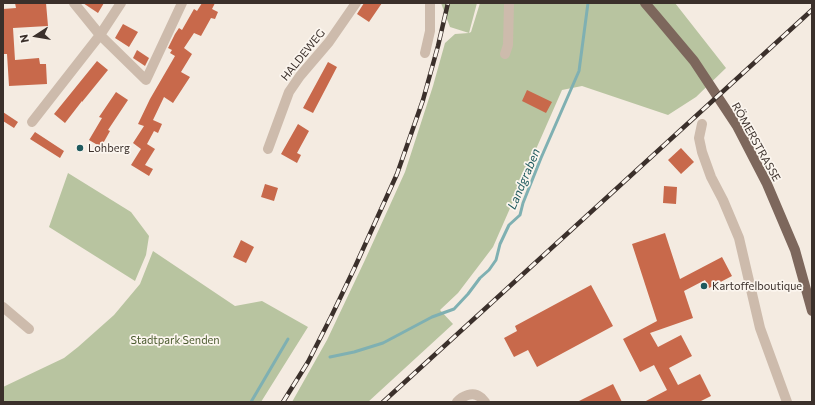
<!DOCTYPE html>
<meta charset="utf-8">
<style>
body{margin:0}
#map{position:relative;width:815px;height:405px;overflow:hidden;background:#f4ebe1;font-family:Commissioner,sans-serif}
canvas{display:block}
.frame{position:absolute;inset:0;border:4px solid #3b302b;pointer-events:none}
.north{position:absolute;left:16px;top:16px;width:40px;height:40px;-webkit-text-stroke:3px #fbf5ee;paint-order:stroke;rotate:258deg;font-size:11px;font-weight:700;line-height:16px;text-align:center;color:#3b302b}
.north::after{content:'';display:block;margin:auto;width:14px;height:18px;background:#3b302b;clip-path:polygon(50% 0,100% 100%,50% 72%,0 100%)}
</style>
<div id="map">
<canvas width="815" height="405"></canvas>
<div class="frame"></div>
<div class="north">N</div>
</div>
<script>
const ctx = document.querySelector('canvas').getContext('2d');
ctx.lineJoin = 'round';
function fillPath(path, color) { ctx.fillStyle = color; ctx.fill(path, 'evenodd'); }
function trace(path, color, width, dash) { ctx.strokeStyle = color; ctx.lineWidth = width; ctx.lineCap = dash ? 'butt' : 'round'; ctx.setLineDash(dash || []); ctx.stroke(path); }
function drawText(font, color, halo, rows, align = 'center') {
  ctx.font = font + ' Commissioner,sans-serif'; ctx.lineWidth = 3.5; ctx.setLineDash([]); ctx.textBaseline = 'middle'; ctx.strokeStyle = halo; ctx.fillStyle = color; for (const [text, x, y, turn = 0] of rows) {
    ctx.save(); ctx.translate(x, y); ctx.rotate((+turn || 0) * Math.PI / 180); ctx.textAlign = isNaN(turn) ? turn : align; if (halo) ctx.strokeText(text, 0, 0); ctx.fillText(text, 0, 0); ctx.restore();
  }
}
fillPath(new Path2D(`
 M 441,3 L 477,3 L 469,33 L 471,32 L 480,3 L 675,3 L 726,68 L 696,97 L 668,115 L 582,86 L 562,90 L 493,247 L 458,293 L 440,310 L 453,324 L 368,402 L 292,402 L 327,340 L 365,260 L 405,172 L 433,86 L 445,43 L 455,34 L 469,33 L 450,27 Z
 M 68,173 L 131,212 L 149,236 L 146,255 L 135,281 L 49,227 Z
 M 153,251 L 235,306 L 262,301 L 308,327 L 261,402 L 3,402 L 3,387 L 64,358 L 78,347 L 114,315 L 140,284 Z`), '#b8c4a0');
trace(new Path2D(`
 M 330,357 L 354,352 L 383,343 L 432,317 L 454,309 L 468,294 L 480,278 L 489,270 L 496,260 L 500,244 L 509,225 L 520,215 L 523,203 L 541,158 L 579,71 L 588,3
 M 251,402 L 288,339`), '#7fb0b2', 3);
fillPath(new Path2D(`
 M 15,3 L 46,3 L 48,26 L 13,28 L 15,60 L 39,58 L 40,64 L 46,64 L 47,84 L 9,86 L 7,54 L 3,54 L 3,9 L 16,8 Z
 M 83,3 L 104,3 L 98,13 Z
 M 202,3 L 215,3 L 212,9 L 218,12 L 215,19 L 211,18 L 201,36 L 194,33 L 184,48 L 192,54 L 181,72 L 190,77 L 173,103 L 164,97 L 153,120 L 162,124 L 158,133 L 154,131 L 147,144 L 155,149 L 145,165 L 153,169 L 149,176 L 131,165 L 141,149 L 133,143 L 144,126 L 138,124 L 150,99 L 175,56 L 170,53 L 172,50 L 168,48 L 175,34 L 179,28 L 182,30 L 194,9 L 197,11 Z
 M 364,3 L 382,3 L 369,22 L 357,14 Z
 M 123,24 L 138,32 L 129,47 L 115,38 Z
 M 137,50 L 149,58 L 145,66 L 133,58 Z
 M 97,61 L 108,70 L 82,102 L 82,101 L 65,123 L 54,114 Z
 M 328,62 L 337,67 L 313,113 L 303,108 Z
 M 527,90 L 552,102 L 546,113 L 522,101 Z
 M 116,92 L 128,100 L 108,130 L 110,131 L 101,147 L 89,140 L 102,118 L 99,117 Z
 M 3,112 L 18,122 L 14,128 L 3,121 Z
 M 298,124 L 309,131 L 297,153 L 301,155 L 297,163 L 281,154 Z
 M 35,132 L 64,151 L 60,158 L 30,139 Z
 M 681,148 L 694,162 L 681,174 L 668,160 Z
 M 265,184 L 278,188 L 274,201 L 261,197 Z
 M 664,186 L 677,187 L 676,204 L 663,203 Z
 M 665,233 L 680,279 L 722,257 L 732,276 L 709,288 L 705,280 L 684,291 L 693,318 L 650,333 L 658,347 L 681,335 L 692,356 L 669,368 L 678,385 L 700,374 L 711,396 L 699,402 L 644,402 L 667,390 L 654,365 L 640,372 L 623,339 L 657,321 L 632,244 Z
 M 241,240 L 254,247 L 246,263 L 233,257 Z
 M 591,285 L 613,326 L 537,367 L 528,350 L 514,357 L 504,338 L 517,331 L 515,326 Z
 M 613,384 L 622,402 L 577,402 Z`), '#c8694b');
trace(new Path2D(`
 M 74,3 L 100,35 L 146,80 L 182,3
 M 425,53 L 430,31 L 430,3
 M 505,54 L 508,45 L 509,3
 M 32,122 L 100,35 L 121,3
 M 702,124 L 699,138 L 702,152 L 711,177 L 723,200 L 739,238 L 760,328 L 787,402
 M 268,149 L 289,92 L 300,76 L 329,42 L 356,3
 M 3,307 L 29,329
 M 457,402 C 462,396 473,391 480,397 C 482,398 483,400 485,402`), '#cdbbac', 10);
trace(new Path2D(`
 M 645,3 L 657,17 L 694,61 L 737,126 L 767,184 L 795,250 L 812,311`), '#7d675c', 10);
const rail = new Path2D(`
 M 283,402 L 308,362 L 331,317 L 354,269 L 397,174 L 423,100 L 438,46 L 448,3
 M 383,402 L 812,10`);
trace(rail, '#3b302b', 4.5);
trace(rail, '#fbf5ee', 3, [9]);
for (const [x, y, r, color] of [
 [80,148,4,"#1f5a5e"],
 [704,286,4,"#1f5a5e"]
]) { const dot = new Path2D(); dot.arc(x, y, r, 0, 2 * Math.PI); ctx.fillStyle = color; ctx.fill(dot); trace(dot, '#fbf5ee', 1.5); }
drawText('11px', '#3b302b', '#fbf5ee', [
 ["HALDEWEG",303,55,-51],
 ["RÖMERSTRASSE",756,142,61]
]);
drawText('11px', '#3b302b', '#fbf5ee', [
 ["Lohberg",88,148],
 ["Kartoffelboutique",712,286]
], 'left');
drawText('11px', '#4a5a2e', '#fbf5ee', [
 ["Stadtpark Senden",175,340]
]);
drawText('italic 12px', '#1f5a5e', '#fbf5ee', [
 ["Landgraben",524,179,-67]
]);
</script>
